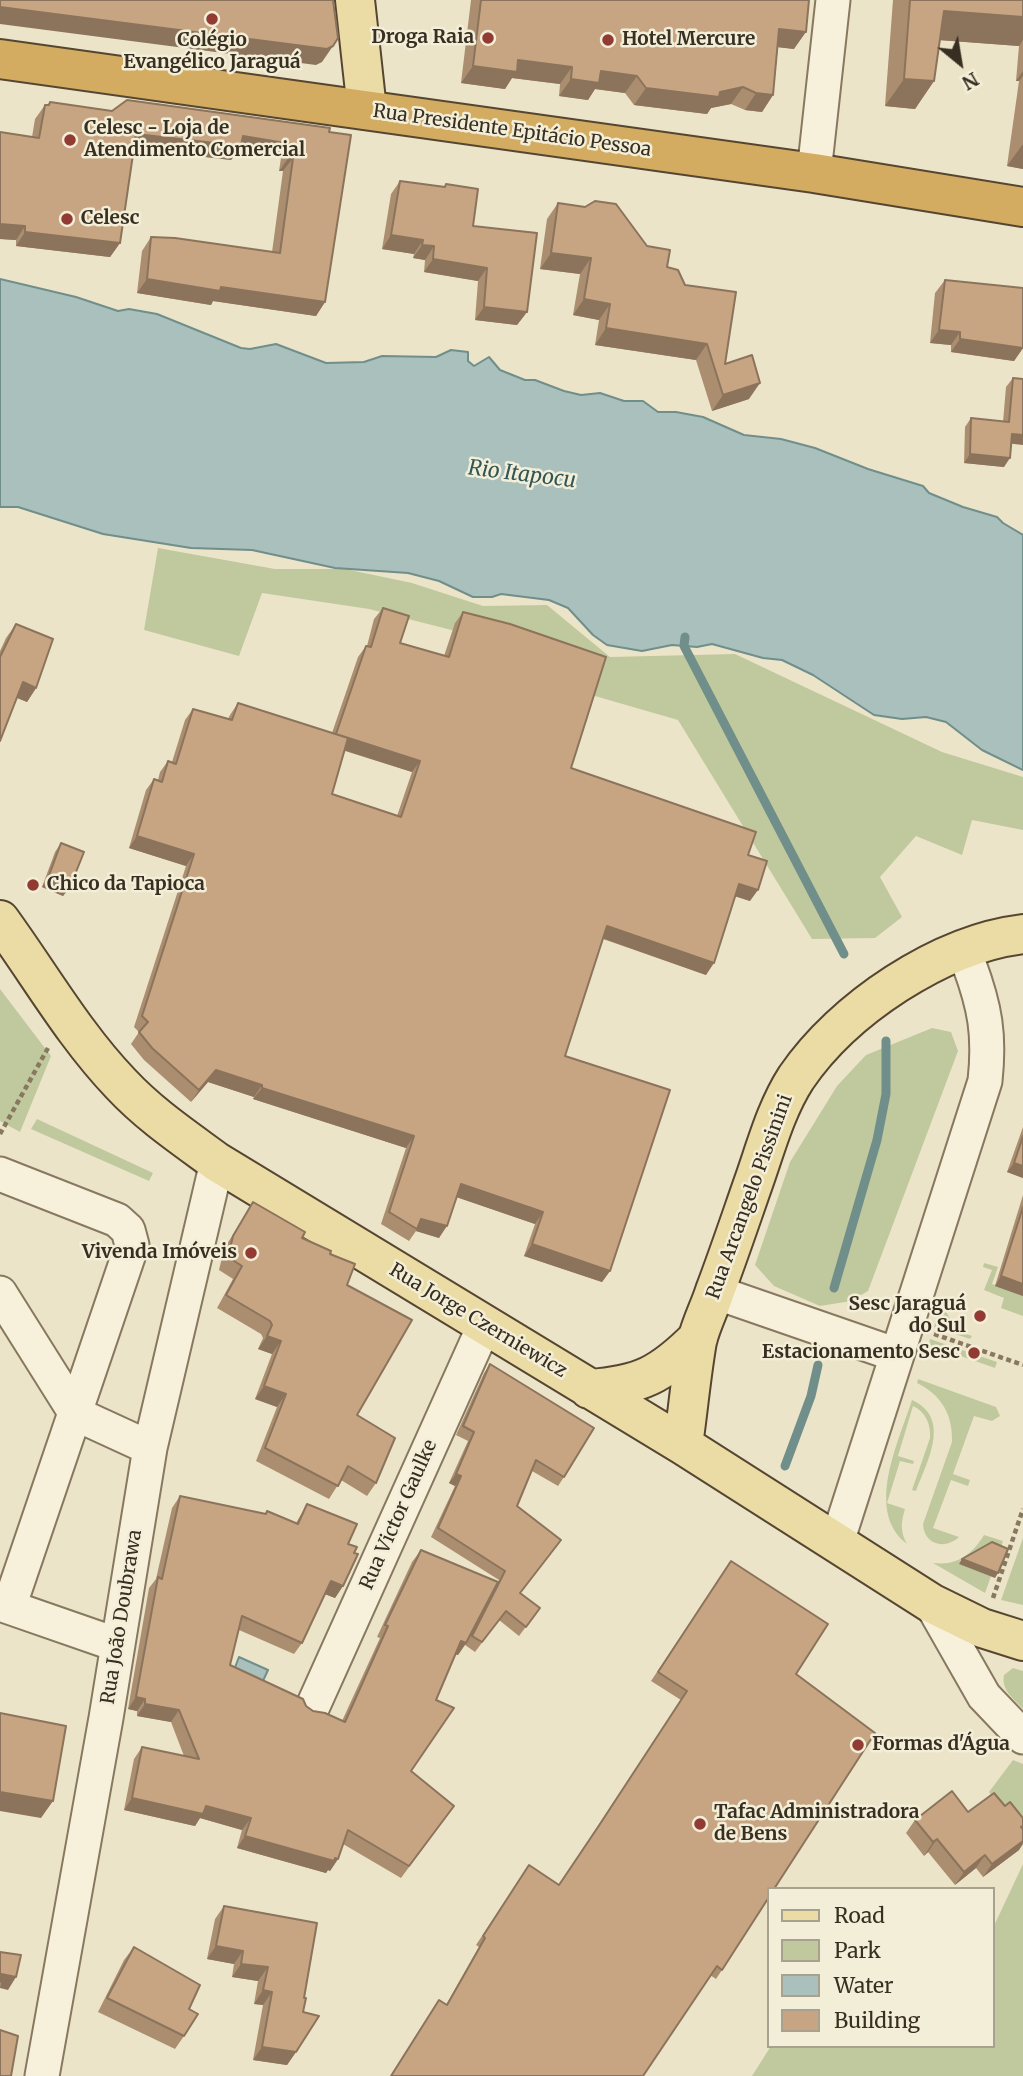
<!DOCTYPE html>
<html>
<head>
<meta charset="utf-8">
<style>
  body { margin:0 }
  #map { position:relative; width:1023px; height:2076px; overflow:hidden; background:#ece4c9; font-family:Merriweather,serif }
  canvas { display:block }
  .legend { position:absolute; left:767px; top:1887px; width:228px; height:161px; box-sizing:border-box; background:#f3eed8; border:2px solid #a8a18f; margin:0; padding:9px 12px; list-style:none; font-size:21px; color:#382e21 }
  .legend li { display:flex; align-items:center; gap:14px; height:35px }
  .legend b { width:35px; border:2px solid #a8a18f }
  .north { position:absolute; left:925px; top:28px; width:70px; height:70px; -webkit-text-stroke:5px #f3eed8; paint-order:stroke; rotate:150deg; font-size:19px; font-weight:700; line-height:28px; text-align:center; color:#382e21 }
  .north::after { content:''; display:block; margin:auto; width:24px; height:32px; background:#382e21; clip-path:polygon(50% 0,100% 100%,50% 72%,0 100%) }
</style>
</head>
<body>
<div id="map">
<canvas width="1023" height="2076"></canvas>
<ul class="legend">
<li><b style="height:9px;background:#ebdba4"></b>Road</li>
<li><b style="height:19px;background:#c0c99d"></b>Park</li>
<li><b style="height:19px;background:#a9c0bc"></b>Water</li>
<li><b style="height:19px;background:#c7a582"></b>Building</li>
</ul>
<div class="north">N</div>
</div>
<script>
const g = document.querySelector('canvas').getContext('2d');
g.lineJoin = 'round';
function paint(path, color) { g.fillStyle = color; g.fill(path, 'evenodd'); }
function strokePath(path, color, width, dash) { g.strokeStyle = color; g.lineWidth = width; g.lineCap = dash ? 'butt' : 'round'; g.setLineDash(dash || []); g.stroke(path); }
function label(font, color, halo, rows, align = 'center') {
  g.font = font + ' Merriweather,serif'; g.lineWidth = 5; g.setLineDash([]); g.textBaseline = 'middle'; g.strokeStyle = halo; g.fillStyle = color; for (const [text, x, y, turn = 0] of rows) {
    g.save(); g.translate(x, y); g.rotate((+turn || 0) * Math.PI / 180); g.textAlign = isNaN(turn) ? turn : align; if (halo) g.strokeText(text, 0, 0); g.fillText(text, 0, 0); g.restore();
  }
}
paint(new Path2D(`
  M158 548 275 569H345L412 583 483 606 547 605 610 657 735 654 942 752 1023 777V830L972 820 962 855 916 836 880 877 902 917 875 938 812 939 678 720 588 694 526 649 369 609 262 593 239 656 144 630Z
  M0 989 51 1056 20 1132 0 1121Z
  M932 1028 951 1032 958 1051 868 1291 851 1301 820 1306 774 1286 755 1265 790 1162 837 1086 866 1055Z
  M37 1119 153 1173 149 1181 31 1129Z
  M984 1263 998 1267 992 1284 1023 1294V1316L1001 1308 1004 1298 984 1290 992 1270 983 1267Z
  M941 1304 958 1331 972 1336 970 1339 934 1327Z
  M930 1339 997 1362 995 1368 929 1345Z
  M918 1379 996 1407 1000 1416 992 1421 974 1416 953 1474 970 1480 968 1486 951 1480 933 1528 959 1537C945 1550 924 1545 923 1524L952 1442C953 1414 941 1395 917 1383Z
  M912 1400C952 1418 927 1462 916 1491L912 1490 930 1438C931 1425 926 1412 913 1406L898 1456 914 1461 913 1464 900 1461 887 1503 905 1509C901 1522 900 1532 907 1544 864 1511 899 1441 912 1400Z
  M984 1535 1003 1541 1000 1551 963 1565 991 1576 985 1593 933 1563C956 1566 972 1555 984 1535Z
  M1023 1538V1605L1001 1600Z
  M1013 1668 1023 1671V1709C1013 1698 1001 1690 1004 1675Z
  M1013 1760 1023 1764V1836L989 1792Z
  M1023 1864V2076H752L771 2046H993V1928Z`), '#c0c99d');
const water = new Path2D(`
  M0 279 76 297 118 311 129 309 157 314 241 348 250 349 276 344 326 363 364 362 382 356 436 357 451 350 468 352V361L474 366 489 357 500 370 525 380H535L564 391 581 395 600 393 624 401H643L658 412H676L703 417 744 435 781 439 815 448 868 469 923 486 929 493 963 507 997 517 1003 523 1023 535V770L982 750 946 722 926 717 902 719 874 715 813 675 782 660 763 658 712 644 697 647 672 645 642 651 607 645 593 635 568 608 549 600 501 594 492 597H473L439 581 408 573 335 568 252 550 191 548 103 534 18 507H0Z
  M239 1657 268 1670 262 1683 234 1670Z`);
paint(water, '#a9c0bc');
strokePath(water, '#708e8a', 2);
strokePath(new Path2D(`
  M685 637 684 646 844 954
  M834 1288 877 1140 886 1094V1041
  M785 1466 811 1396 818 1365`), '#708e8a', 9);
const minor = new Path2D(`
  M814 173 833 0
  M0 1174 117 1220 128 1230 132 1245 9 1607
  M715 1292 897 1355
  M0 1293 76 1414 150 1448
  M837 1542 985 1081C990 1035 985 1007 969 964
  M931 1603 984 1696 1023 1737
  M0 1604 118 1645
  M313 1706 485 1324
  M42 2076 106 1718 150 1448 217 1162`);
const major = new Path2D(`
  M355 0 367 110
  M0 920C40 975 74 1035 121 1084 150 1115 183 1137 217 1162L683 1445 931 1603 982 1628 1023 1641
  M589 1389C641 1385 661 1375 698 1338
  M683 1445C688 1411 691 1375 697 1341 701 1324 710 1307 715 1291 729 1254 741 1218 754 1181 766 1147 776 1109 796 1078 843 1009 940 944 1023 934`);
const highway = new Path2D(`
  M0 59 814 173 1023 207`);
strokePath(minor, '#87785f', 37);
strokePath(major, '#554632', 42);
strokePath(highway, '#554632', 42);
strokePath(new Path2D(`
  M0 1134 48 1048
  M934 1334 1023 1365
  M993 1598 1023 1509`), '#87785f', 4.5, [5, 3.5]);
strokePath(minor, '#f7f1dc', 33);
strokePath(major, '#ebdba4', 38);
strokePath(highway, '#d3ab61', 38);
paint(new Path2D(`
  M471 0H809L794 49 778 47 773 95 762 112 745 110 731 104 711 108 707 114 634 105 625 93 595 89 588 100 559 96 560 84 512 78 505 89 461 83Z
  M893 0H1023V169L1007 166 1019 81H1016L1019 46 940 40 934 81 915 109 885 106Z
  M50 102 112 111 330 128 325 302 316 316 213 301 211 305 137 293 142 251 151 237 272 252 283 171H279L281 158 238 151 231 160 133 148 120 243 110 257 16 246V240L0 239V132L32 137 35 119 45 105H47Z
  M400 181 444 187 446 184 527 312 517 325 475 320 478 281 424 272 425 260 413 258 414 254 382 249 391 194Z
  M558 203 647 246 667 267 725 364 749 399 712 411 696 360 595 345 599 320 573 315 580 274 540 269 547 219Z
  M945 280 1023 348 1014 361 951 352V345L930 343 935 293Z
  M1013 378 1011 444 1004 467 964 463 965 427 971 418 1003 422 1006 387Z
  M383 608 400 643 444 656 455 623 463 612 571 768 748 855 750 901 735 896 706 975 603 939 565 1056 610 1271 602 1282 524 1256 535 1224 457 1197 439 1238 416 1231 409 1241 381 1224 406 1148 253 1099 254 1097 208 1082 191 1102 144 1060 131 1044 139 1032 134 1027 186 866 129 848 146 790 154 779 158 780 160 772 168 761 172 762 185 720 193 709 228 719 230 715 238 703 332 733 358 657 366 646H367L374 619ZM345 751 412 772 397 816 332 794Z
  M16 624 36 688 27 702 17 698 0 741V651L6 638Z
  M61 843 70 887 63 896 42 887 55 852Z
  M1023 1127V1178L1007 1172Z
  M1023 1195V1296L995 1286Z
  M253 1202 302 1238 330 1254 347 1285 357 1415 376 1483 367 1496 341 1480 329 1499 256 1461 277 1407 255 1399 272 1354 258 1349 263 1338 261 1334 217 1308 233 1279 219 1270 224 1249Z
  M490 1364 564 1477 558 1486 532 1471 517 1506 554 1549 520 1593 540 1608 519 1636 499 1620 475 1652 465 1645 458 1655 455 1654 436 1700 411 1771 454 1806 401 1878 343 1844 338 1859 330 1871 328 1870 326 1873 237 1848 242 1830 200 1818 195 1826 124 1810 134 1759 142 1747 184 1756 171 1722 137 1716V1711L128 1709 149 1588 156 1579 172 1508 180 1496 265 1514 267 1511 296 1523 307 1504 348 1544 354 1553 343 1586 335 1598 325 1594 302 1643 294 1654 239 1630 230 1665 306 1706 313 1711 342 1721 380 1638 377 1637 412 1562 421 1550 498 1582 499 1580 431 1537 455 1486 449 1483 468 1441 456 1435 484 1373Z
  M731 1561 796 1674 722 1970 716 1979 710 1975 446 2005 479 1947 476 1945 529 1865 559 1885 681 1700 651 1681Z
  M1005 1806 1023 1818V1827L1019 1850 983 1877 976 1868 955 1885 928 1852 924 1856 906 1833 915 1820Z
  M224 1906 304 1998 296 2052 287 2065 253 2060 263 2005 254 2004 258 1981 232 1977 234 1964 207 1959 215 1919Z
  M134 1947 189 2009 184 2036 175 2049 98 2012 124 1960Z`), '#ab8e70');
paint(new Path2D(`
  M0 7 333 46 322 62 316 65 0 24Z
  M944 11 1023 17V40L1019 46 924 39Z
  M779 29 806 32 794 49 767 46Z
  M518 60 572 67 560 84 512 78 505 89 461 83 473 66Z
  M601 71 637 76 625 93 595 89 588 100 559 96 571 79Z
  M1023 71V76L1019 81H1016Z
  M904 79 934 81 915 109 885 106Z
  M743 87 731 104 711 108 707 114 634 105 646 88 720 92Z
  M756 93 773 95 762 112 745 110Z
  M136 134 243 136 291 144 281 158 238 151 231 160 126 148Z
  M1023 144V169L1007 166Z
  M289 157 293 158 283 171H279Z
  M0 224 25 226 16 240 0 239Z
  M25 232 120 243 110 257 16 246Z
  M391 235 423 240 414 254 382 249Z
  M422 245 434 246 425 260 413 258Z
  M551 253 591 258 580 274 540 269Z
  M433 259 487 268 478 281 424 272Z
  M147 279 221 287 325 302 316 316 213 301 211 305 137 293Z
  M584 299 610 304 599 320 573 315Z
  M484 307 527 312 517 325 475 320Z
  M606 328 707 344 696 360 595 345Z
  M939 330 960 332 951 345 930 343Z
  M960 339 1023 348 1014 361 951 352Z
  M760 383 749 399 712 411 723 395Z
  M1012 434 1023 435V445L1005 443Z
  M970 454 1010 458 1004 467 964 463Z
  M23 682 36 688 27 702 13 696Z
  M336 734 420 761 412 772 328 745Z
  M137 836 194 854 186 866 129 848Z
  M48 878 70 887 63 896 42 887Z
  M739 884 758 890 750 901 731 895Z
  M607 926 714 963 706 975 599 937Z
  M216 1070 262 1085 254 1097 208 1082 191 1102 199 1090Z
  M262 1088 414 1136 406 1148 253 1099Z
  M1014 1163 1023 1166V1178L1007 1172Z
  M461 1184 543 1212 535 1224 453 1196Z
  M421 1219 447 1226 439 1238 416 1231Z
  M532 1244 610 1271 602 1282 524 1256Z
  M1001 1276 1023 1284V1296L995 1286Z
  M267 1336 281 1341 272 1354 258 1349Z
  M264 1386 286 1394 277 1407 255 1399Z
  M456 1474 461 1476 455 1486 449 1483Z
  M962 1559 998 1573 995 1578 959 1564Z
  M331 1581 343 1586 335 1598 322 1593Z
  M461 1641 466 1643 458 1655 452 1653Z
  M136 1697 145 1699 137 1711 128 1709Z
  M145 1704 179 1710 171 1722 137 1716Z
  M0 1792 53 1801 41 1818 0 1811Z
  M132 1798 206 1806 251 1818 242 1830 200 1818 195 1826 124 1810Z
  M245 1836 338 1859 330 1871 328 1870 326 1873 237 1848Z
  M937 1839 928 1852 924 1856 933 1842Z
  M1023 1841V1844L1019 1850 983 1877 992 1864Z
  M985 1855 976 1868 955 1885 964 1872Z
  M216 1946 243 1951 234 1964 207 1959Z
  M241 1964 268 1967 258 1981 232 1977Z
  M1 1974 16 1977 8 1990 0 1988Z
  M263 1990 272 1992 263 2005 254 2004Z
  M262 2047 296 2052 287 2065 253 2060Z`), '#8b745b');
const building = new Path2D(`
  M0 0H333L338 38 333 46 327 49 0 7Z
  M481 0H809L806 32 779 29 773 95 756 93 743 87 720 92 719 97 646 88 637 76 601 71 599 83 571 79 572 67 518 60 517 72 473 66Z
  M910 0H1023V17L944 11 934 81 904 79Z
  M127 100 330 128 329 132 351 135 325 302 221 287 220 291 147 279 151 237 175 238 280 253 293 158 289 157 291 144 243 136 241 146 136 134 120 243 25 232V226L0 224V132L39 138 45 105H49L50 102 112 111Z
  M400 181 445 187 446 184 478 189 473 226 537 233 527 312 484 307 487 268 433 259 434 246 422 245 423 240 391 235Z
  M595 201 616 204 647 246 670 250 667 267 678 270 685 285 736 292 725 364 752 355 760 383 723 395 707 344 606 328 610 304 584 299 591 258 551 253 558 203 585 207Z
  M945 280 1023 288V348L960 339V332L939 330Z
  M1013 378 1023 379V435L1012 434 1010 458 970 454 971 418 1009 422Z
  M383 608 409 616 400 643 449 657 463 612 510 624 606 657 571 768 756 832 748 855 767 861 758 890 739 884 714 963 607 926 565 1056 670 1090 610 1271 532 1244 543 1212 461 1184 447 1226 421 1219 417 1229 389 1212 414 1136 262 1088V1085L216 1070 199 1090 152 1048 139 1032 148 1022 142 1016 194 854 137 836 154 779 162 782 168 761 176 764 193 709 232 720 238 703 348 738 332 794 401 817 420 761 336 734 366 646 371 647Z
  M16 624 53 639 36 688 23 682 0 741V657Z
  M61 843 84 852 70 887 48 878Z
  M1023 1136V1166L1014 1163Z
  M253 1202 305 1232 302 1238 331 1251 330 1254 355 1264 347 1285 412 1320 357 1415 395 1438 376 1483 348 1466 338 1486 265 1448 286 1394 264 1386 281 1341 267 1336 272 1325 270 1321 226 1295 242 1266 228 1257 233 1236Z
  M1023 1207V1284L1001 1276Z
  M490 1364 594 1428 564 1477 536 1460 517 1506 561 1540 520 1593 540 1608 526 1627 506 1611 482 1642 472 1636 505 1571 438 1528 461 1476 456 1474 474 1432 463 1426Z
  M180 1496 266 1514 267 1511 298 1524 307 1504 357 1524 348 1544 357 1547 354 1553 358 1554 343 1586 331 1581 302 1643 242 1616 230 1665 303 1699 306 1706 313 1711 325 1713 345 1722 388 1626 385 1625 421 1550 498 1582 466 1643 461 1641 436 1700 454 1708 411 1771 454 1806 409 1866 348 1830 338 1859 335 1858 334 1861 245 1836 251 1818 206 1806 203 1814 132 1798 142 1747 199 1759 179 1710 145 1704V1699L136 1697 158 1577 162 1579Z
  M992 1542 1008 1549 998 1573 962 1559Z
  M731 1561 828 1624 796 1674 875 1733 774 1889H769V1897L722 1970 717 1966 643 2076H391L439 2000 447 2005 485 1938 483 1936 529 1865 559 1885 598 1827 687 1691 658 1672Z
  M0 1713 66 1726 53 1801 0 1792Z
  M952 1791 968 1812 994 1793 1005 1806 1010 1802 1023 1818V1826L1021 1827 1023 1829V1841L992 1864 985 1855 964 1872 937 1839 933 1842 915 1820Z
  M224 1906 317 1923 304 1998H306L303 2012 319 2016 296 2052 262 2047 272 1992 263 1990 268 1967 241 1964 243 1951 216 1946Z
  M134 1947 200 1985 189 2009 198 2014 184 2036 107 1998Z
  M0 1952 21 1955 16 1977 1 1974 0 1982Z
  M0 2030 18 2036 11 2076H0Z`);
paint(building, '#c7a582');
strokePath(building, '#8b745b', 2);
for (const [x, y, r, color] of [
  [212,19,7,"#913b33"],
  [488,38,7,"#913b33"],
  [608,40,7,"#913b33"],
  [70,140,7,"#913b33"],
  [67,219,7,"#913b33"],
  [33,885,7,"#913b33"],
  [251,1253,7,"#913b33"],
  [980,1316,7,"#913b33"],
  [974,1353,7,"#913b33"],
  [858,1745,7,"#913b33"],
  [700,1824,7,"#913b33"]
]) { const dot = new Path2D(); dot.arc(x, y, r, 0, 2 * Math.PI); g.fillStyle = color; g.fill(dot); strokePath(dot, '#f3eed8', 2.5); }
label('bold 19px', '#382e21', '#f3eed8', [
  ["Droga Raia",474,38,"right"],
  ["Hotel Mercure",622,40],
  ["Colégio",212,41,"center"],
  ["Evangélico Jaraguá",212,63,"center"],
  ["Celesc - Loja de",84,129],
  ["Atendimento Comercial",84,151],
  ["Celesc",81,219],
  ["Chico da Tapioca",47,885],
  ["Vivenda Imóveis",237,1253,"right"],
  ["Sesc Jaraguá",966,1305,"right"],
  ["do Sul",966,1327,"right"],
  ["Estacionamento Sesc",960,1353,"right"],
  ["Formas d'Água",872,1745],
  ["Tafac Administradora",714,1813],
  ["de Bens",714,1835]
], 'left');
label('19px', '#382e21', '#f3eed8', [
  ["Rua Presidente Epitácio Pessoa",512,131,8],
  ["Rua Arcangelo Pissinini",750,1197,-70],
  ["Rua Jorge Czerniewicz",478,1321,31],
  ["Rua Victor Gaulke",399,1515,-66],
  ["Rua João Doubrawa",122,1617,-81]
]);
label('italic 21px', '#325657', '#f3eed8', [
  ["Rio Itapocu",522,475,7]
]);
</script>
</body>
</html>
